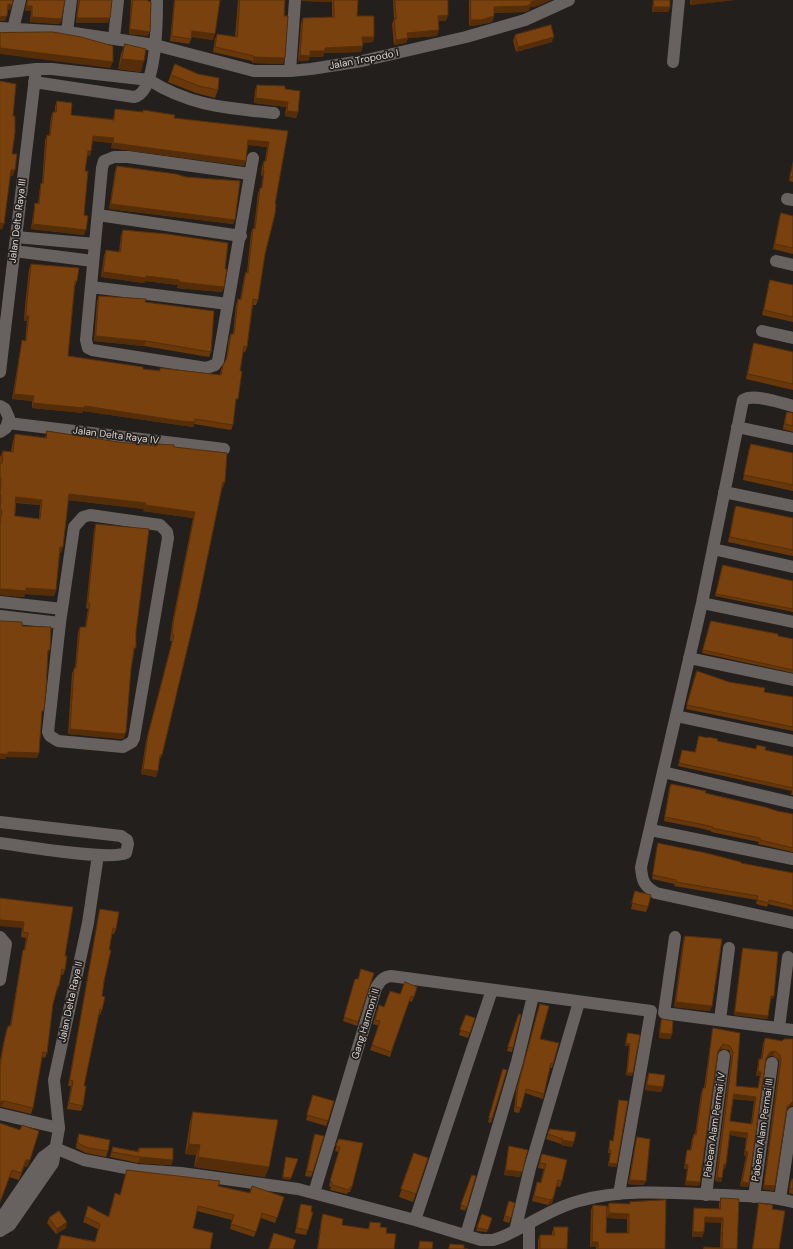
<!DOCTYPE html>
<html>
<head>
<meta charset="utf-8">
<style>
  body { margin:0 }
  canvas { display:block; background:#231f1c }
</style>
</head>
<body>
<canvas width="793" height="1249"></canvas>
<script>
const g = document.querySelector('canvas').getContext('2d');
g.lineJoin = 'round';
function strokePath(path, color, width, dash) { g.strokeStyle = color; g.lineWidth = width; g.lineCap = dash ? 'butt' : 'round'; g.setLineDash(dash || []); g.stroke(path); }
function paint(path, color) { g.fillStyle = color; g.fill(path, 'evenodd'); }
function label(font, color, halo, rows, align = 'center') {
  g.font = font + ' "DM Sans",sans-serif'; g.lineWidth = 3.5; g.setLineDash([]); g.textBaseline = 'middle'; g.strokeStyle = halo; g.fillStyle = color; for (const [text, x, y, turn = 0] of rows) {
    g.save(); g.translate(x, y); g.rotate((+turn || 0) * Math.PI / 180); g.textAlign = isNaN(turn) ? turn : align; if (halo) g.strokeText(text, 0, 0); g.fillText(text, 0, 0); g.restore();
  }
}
strokePath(new Path2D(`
  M0 28 67 32 155 45
  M13 29 20 0
  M67 32 71 0
  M114 38 118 0
  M673 62 679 0
  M290 71 295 0
  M0 73 36 69
  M149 80C190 106 227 108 274 113
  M250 174 128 157H114L104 161 102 168 86 340 88 348 92 350 206 368 215 365 218 361 253 158
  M787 199 793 200
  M98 215 241 236
  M16 237 95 244
  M14 251 93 261
  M776 261 793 265
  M91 287 228 304
  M762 331 793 338
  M793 406C781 403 754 393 743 400L702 603 641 867C642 881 644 886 656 893L793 923
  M8 423 224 449
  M737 427 793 439
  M724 492 793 506
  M90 515 160 525 167 532 168 538 134 738 132 742 123 747 58 741 50 736 48 732 60 623 74 527 83 517Z
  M713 549 793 567
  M0 602 62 609
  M702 603 793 622
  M0 616 60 623
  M689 658 793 680
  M676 716 793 741
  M663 772 793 803
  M651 830 793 859
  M0 937 6 944 0 980
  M675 937 664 1013 793 1030
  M720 1020 729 948
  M779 1028 788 957
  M0 1114 59 1128
  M55 1148 84 1160 137 1170 181 1173 298 1189 415 1220 481 1240H493L502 1237C527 1226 552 1208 579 1201 623 1188 678 1193 724 1195 747 1196 771 1196 793 1202
  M314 1193 376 988C380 981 383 977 391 976L651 1011 619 1194
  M706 1195 724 1056
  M754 1197 772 1063
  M780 1199 793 1113
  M415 1220 492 990
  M515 1231 530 1168 579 1002
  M466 1235 517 1062 533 996
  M529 1249V1225`), '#67625f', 12);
strokePath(new Path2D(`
  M155 45 254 71H290L311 69 362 61 466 37 525 20 569 0
  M34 82 134 97C157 94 157 19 157 0
  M0 372 36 69H52L149 80
  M0 406 5 409 9 418 6 428 0 432
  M0 822 121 836 127 840 128 844 126 853C108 861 24 846 0 843
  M0 1220 43 1157 55 1148
  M0 1231 10 1225 53 1163 59 1128 54 1080 88 923 98 855`), '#67625f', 12);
paint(new Path2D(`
  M27 0H65L62 17 61 22 59 24 30 22 31 11H25Z
  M78 0H112L108 23H76Z
  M126 0H148V36L129 34 131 0Z
  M174 0H220L213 40 192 37 189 44 170 41Z
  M238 0H285L283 64 252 63V61L213 52 215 39 217 34 235 37Z
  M302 0H358L357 16 374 37 373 42 362 43 361 52 324 53 323 57H310L308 61H298L301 23 303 18 332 17V2L302 1Z
  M393 0H448L446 21H438L437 36 408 38 406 43 394 45 392 24 394 19Z
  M469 0H551L537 6 530 7 529 10 525 12 494 13V16L492 22 479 25 469 26Z
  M653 0H670V7L668 12H652Z
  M690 0H734L690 5Z
  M515 35 552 42 516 52 513 41Z
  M125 44 141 72 118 69 121 54Z
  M175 64 218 90 215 98 196 93 168 82Z
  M257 85 285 89 298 112 296 118 285 116 286 107 254 103 255 90Z
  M57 101 71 115 113 119 115 109 143 112V110L174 118 288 131 265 254 258 300 256 305H253L247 347 245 352H243L235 404 233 425 231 430 194 424 193 427 179 425 83 411V413L32 408V401L12 399 21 345 22 340 25 341 27 321H24L25 306 29 269 31 264 77 281 75 286 68 356 143 369 160 370V368L220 375 221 369 223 365 226 360 229 339 231 334H233L236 304 238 299 240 300 244 277 246 272H247L251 233 253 228H254L258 193 260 188H261L263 176H261L262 166 264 161H265L267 147 248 145 244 166 111 148 112 143 93 141 90 156H87L85 171 84 215V235L31 229 34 208 35 203H38L40 188 41 183 42 184 45 140 47 135 49 136 51 117 53 112H55V106Z
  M793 161V182L789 181Z
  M117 166 235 220 233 224 109 209 115 171Z
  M781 213 793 216V254L773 249 779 218Z
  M123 230 225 269 224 287 222 292 177 288 178 285 145 281 144 283 101 277 104 255 106 250 119 252 121 235Z
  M770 280 793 285V322L762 315 769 285Z
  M99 296 145 302 211 352 209 357 144 346 94 341 97 301Z
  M754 343 793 352V390L746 379 752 348Z
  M787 412 793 413V432L783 429 785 417Z
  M47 431 118 442 156 445 157 444 174 447 223 488H222L162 755 159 761 156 777 141 774 146 741 172 641H170L172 624 193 518 143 511 144 509 68 500 61 553 60 552 56 590 54 596 25 594 24 597 0 595V457L3 451 11 452 13 440 15 434 45 438ZM16 503 40 505 39 519 15 516Z
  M751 444 793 453V491L743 480 749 449Z
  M736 506 793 518V556L728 542 734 511Z
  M96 524 136 632 134 654 131 669 124 738 122 739 68 734 72 673 75 668 78 632 80 627H85L88 609 86 608 94 530Z
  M722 568 793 581V612L715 596Z
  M711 621 793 639V673L702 653Z
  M697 671 729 682 764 692 793 697V731L686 709Z
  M699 736 717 741 756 749 757 745 765 750 793 756V795H791L792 791 678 766 682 750 695 752Z
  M671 784 705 793 777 811 793 814V852L758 844 759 842 711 832V831L699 828 664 821 669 788Z
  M658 843 741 863 793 873V910L768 904 767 907 756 904 757 900 674 886 675 884 652 879 657 847Z
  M635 891 648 907 646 912 631 909Z
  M0 898 65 956V970L63 975H61L59 986 57 991H56L53 1004 47 1053 45 1058 42 1057 33 1108 31 1114 2 1107H0V1060L6 1031 8 1026H10L22 955 23 950H24L26 938 21 937 22 928Z
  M100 909 116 929 114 934H112L102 996V1010L100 1015H98L84 1086 83 1106 81 1111 67 1109 71 1086H68L99 914Z
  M685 936 710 1011 674 1007 683 941Z
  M743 948 773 999 771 998 767 1019 734 1015 742 951Z
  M374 973 357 1026 343 1021 354 982 357 979Z
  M417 987 412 1002 409 1001 390 1057 370 1050 379 1026 373 1024 377 1010 384 1007 400 994Z
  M540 1004V1039L553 1064 552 1068H550L544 1094 543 1099 525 1093 519 1113 514 1112 516 1090Z
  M519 1014 513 1048 512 1052 507 1051Z
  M466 1015 475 1018 468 1038 459 1035Z
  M662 1019 672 1034 670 1039 659 1038 660 1024Z
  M713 1028 740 1033 736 1086 758 1088 760 1076H756L758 1064 759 1059H761L763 1043 765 1038 782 1041 790 1106 787 1110 775 1186 774 1191 763 1189 779 1064V1060L773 1056H769L766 1060 748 1187 740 1186 746 1156H744L746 1138 730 1135 725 1169H723L722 1178 721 1182 715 1181 731 1057 729 1050 721 1049 718 1054 699 1186 685 1185 687 1169H684L686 1154 687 1150H690L692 1139 694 1134 695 1135 701 1093 703 1088H704L712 1032ZM733 1099 754 1101 751 1124 730 1121Z
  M628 1033 640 1035 632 1076 626 1075 629 1046H625Z
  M503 1069 492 1119 491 1123 488 1122Z
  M649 1073 663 1087 661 1092 645 1090 647 1078Z
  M312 1100 328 1121 326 1126 306 1120Z
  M619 1100 617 1164 616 1167 608 1166 610 1153H608L610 1140 613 1141 619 1103Z
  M193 1112 269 1167 265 1177 194 1167 196 1155 185 1154 190 1122Z
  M0 1123 28 1166 24 1167 19 1180 9 1177Z
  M550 1129 574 1142 572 1147 561 1145V1144L546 1139Z
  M79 1134 108 1151 106 1157 86 1153 76 1148 77 1139Z
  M315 1134 313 1172 311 1177 305 1176 313 1139Z
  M637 1137 644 1185 628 1184 636 1141Z
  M339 1139 352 1187 350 1192H348L347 1194 330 1190 331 1187 329 1186 339 1152 335 1151Z
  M509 1146 520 1177 504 1175 508 1151Z
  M113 1147 137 1151 139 1148 173 1160 171 1165 138 1163 110 1157Z
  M414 1153 428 1158 413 1202 399 1197Z
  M542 1154 562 1181 560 1187 557 1186 552 1203 548 1205 532 1201 537 1182 540 1183 544 1169 538 1168Z
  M127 1170 218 1186 249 1193 252 1186 284 1197 275 1223 261 1218 254 1237 230 1229 232 1220 197 1211 193 1228 210 1249H57L61 1235 95 1241 98 1229 83 1222 88 1206 108 1217 115 1193 120 1195Z
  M472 1175 467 1207 465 1211 460 1209Z
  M792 1179H793V1194L789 1193 790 1183Z
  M721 1198 737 1249H703L704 1247 720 1248 721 1223 704 1222V1232L702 1237H692L693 1213 694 1208 719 1209V1203Z
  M509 1201 511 1218 509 1223 503 1221Z
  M630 1202 665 1249H596V1247H590L591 1210 593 1205 606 1233H627V1219L607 1218V1208L609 1203 629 1204Z
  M759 1203 772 1209 779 1249H752L758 1208Z
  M301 1204 311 1212H313L306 1235 295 1233 299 1209Z
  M323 1214 342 1225 368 1229 370 1222 380 1227 386 1233 394 1249H317L321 1220Z
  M482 1214 492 1218 487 1232 476 1231Z
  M49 1218 66 1228 56 1234 47 1223Z
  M554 1227 567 1249H538V1240L540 1235H552V1232Z
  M420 1241 432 1249H418Z`), '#68380b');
paint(new Path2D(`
  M303 0H332V2L302 1Z
  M541 0H551L537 6 530 7 529 10 525 12 492 13 494 7Z
  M702 0H734L690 5 692 1Z
  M8 4 12 5 10 10 6 9Z
  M27 6H32L31 11H25Z
  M654 7H670L668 12H652Z
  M448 15 446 21H436L438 16Z
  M7 16 5 21H0V17Z
  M494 16 492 22 479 25 469 26 471 20Z
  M32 17H62L61 22 59 24 30 22Z
  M77 18H110L108 23H76Z
  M130 29 150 32 148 36 129 34Z
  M439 30 437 36 408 38 406 43 394 45 396 40 407 33Z
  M192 31 215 34 213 40 190 36Z
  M362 37H374L373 42 360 43Z
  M554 37 552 42 516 52 518 47Z
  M363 46 361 52 324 53 323 57H310L308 61H298L300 55 310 51 325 48Z
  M0 48 113 62 110 68 0 54Z
  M254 57 285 58 283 64 252 63Z
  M122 59 144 61 141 72 118 69Z
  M256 98 288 102 286 107 254 103Z
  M287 111 298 112 296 118 285 116Z
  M93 136 114 138 112 143 92 141Z
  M248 140 269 142 267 147 247 145Z
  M113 143 246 161 244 166 111 148Z
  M88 151H91L90 156H86Z
  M11 170H15L13 176H9Z
  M263 171H264L263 176H261Z
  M111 204 235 220 233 224 109 209Z
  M0 223 4 224 2 230 0 229Z
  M33 224 86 230 84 235 31 229Z
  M103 272 146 276 179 280 178 285 145 281 144 283 101 277Z
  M179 282 224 287 222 292 177 288Z
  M26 316H29L27 321H24Z
  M96 336 146 341 144 346 94 341Z
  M14 394 34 396 32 401 12 399Z
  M33 403 85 406 195 422 193 427 83 411V413L32 408Z
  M223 482H225L223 488H221Z
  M69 494 146 503 144 509 67 500Z
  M16 497 42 500 40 505 14 502Z
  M145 505 195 512 193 518 143 511Z
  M60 547H63L61 553 58 552Z
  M26 588 56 590 54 596 25 594 24 597 0 595V589Z
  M48 650H50L48 655H46Z
  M70 729 126 732 124 738 122 739 68 734Z
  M8 752 39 753 37 758 6 757V759H0V754Z
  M143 769 158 771 156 777 141 774Z
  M0 920 24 922 22 928 0 926Z
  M771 996H774L773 999 770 998Z
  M676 1002 712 1006 710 1011 674 1007Z
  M735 1012 768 1016 767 1019 734 1015Z
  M660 1033 672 1034 670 1039 659 1038Z
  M626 1043 630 1044 629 1046H625Z
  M723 1044 721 1049 717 1055 718 1051Z
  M775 1051 773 1056H769L765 1062 766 1058 770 1052Z
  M758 1071 761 1072 760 1076H756Z
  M627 1073H633L632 1076 626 1075Z
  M647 1085 663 1087 661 1092 645 1090Z
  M734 1094 756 1097 754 1101 732 1098Z
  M4 1101 2 1107H0V1102Z
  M792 1102H793V1106H790L786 1112 787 1107Z
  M730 1131 748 1133 746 1138 729 1135Z
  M562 1140 574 1142 572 1147 561 1145Z
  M189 1144 200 1145 196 1155 185 1154Z
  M745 1151 748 1152 746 1156H744Z
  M140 1157 173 1160 171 1165 138 1163Z
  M198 1157 269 1167 265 1177 194 1167Z
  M26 1160H30L28 1166 24 1167 19 1180Z
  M609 1163 617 1164 616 1167 608 1166Z
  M685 1164 688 1165 687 1169H684Z
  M724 1164H726L725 1169H722Z
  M506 1170 522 1172 520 1177 504 1175Z
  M283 1177 291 1178 290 1180 282 1179Z
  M717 1177 722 1178 721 1182 715 1181Z
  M630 1180 646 1181 644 1185 628 1184Z
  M686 1181 700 1182 699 1186 685 1185Z
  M742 1182 749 1183 748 1187 740 1186Z
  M764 1185 775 1186 774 1191 763 1189Z
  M553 1198 552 1203 548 1205 550 1200Z
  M609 1213 629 1214 627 1219 607 1218Z
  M705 1217 723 1218 721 1223 703 1222Z
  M67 1222 66 1228 56 1234 57 1229Z
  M693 1232H704L702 1237H692Z
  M592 1242H598L596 1247H590Z`), '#552e09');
const building = new Path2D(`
  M0 0H13L12 5 8 4 7 16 0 17Z
  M28 0H65L62 17 61 19 32 17V6H27Z
  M80 0H112L110 18H77Z
  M133 0H148V1L151 2 150 32 130 29Z
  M175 0H220L215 34 192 31 191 39 172 36Z
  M240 0H285L284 16H288L285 58 254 57V56L215 47 217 34 237 37Z
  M334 0H358L357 16H374V37H362L363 46 325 48V51H310V56L300 55 303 18 334 17Z
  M395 0H448V15L438 16 439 30 407 33 408 38 396 40 394 19H396Z
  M471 0H541L531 2V4L527 6 494 7V16L481 20H471Z
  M654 0H670V7H654Z
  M691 0H702L692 1Z
  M551 25 554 37 518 47 515 35Z
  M53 32 81 37 113 46V62L0 48V33Z
  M125 44 146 49 144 61 122 59Z
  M175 64 198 74 219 78 218 90 199 86 171 75Z
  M0 81 16 84 13 116H15V133L12 154H17L15 170H11L4 224 0 223Z
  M257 85 285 86V89L300 91 298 112 287 111 288 102 256 98Z
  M57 101 72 103 71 115 114 120 115 109 143 112V110L175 115 174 118 288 131 275 204H276L275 214 265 254 258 300 253 299 247 347 244 346 240 371H242L238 399H236L233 425 195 419V422L181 421 85 406 84 408 33 403 34 396 14 394 22 340 26 341 29 316H26L27 301 31 264 79 268 77 281H75L68 356 143 367V369L160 371V368L221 375 223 365 227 358 231 334H234L238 299 241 300 246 272 248 273 253 228 255 229 260 188H262L264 171H263L264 161H266L269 142 248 140 246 161 113 143 114 138 93 136 91 151H88L85 171H88L84 215 88 216 86 230 33 224 35 203 39 204 41 183 43 184 47 135 50 136 53 112H56Z
  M793 164V177H790Z
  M117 166 176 174 186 177 240 181 235 220 111 204Z
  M781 213 793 216V248L775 244Z
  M123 230 167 234 228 243 225 269H227L224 287 179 282V280L146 276V278L103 272 106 250 120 252Z
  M770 280 793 285V317L764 310Z
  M99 296 146 299 145 302 214 311 211 352 146 341 96 336Z
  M754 343 793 352V384L748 374Z
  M787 412 793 413V426L785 424Z
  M47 431 118 442 157 446V444L174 445V447L227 453 225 482H223L197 608 162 755H160L158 771 143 769 148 735 174 635H172L174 618 195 512 145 505 146 503 69 494 63 547H60L56 590 26 588V591L3 589H0V523L2 510H0L1 495H0L1 478H0V463H2L3 451 13 452 15 434 46 438ZM16 497 42 500 40 519 15 516Z
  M751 444 793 453V485L744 475Z
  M736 506 793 518V550L730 537Z
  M96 524 149 529 136 632V648H134L131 669 126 732 124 734 70 729 74 668H76L80 627H86L90 603H88Z
  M723 565 793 581V609L716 594Z
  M0 621 22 622V626L51 627 50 650H48L46 691 44 711H42L39 753 8 752V754H0Z
  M711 621 778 634V636L793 639V670L703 650Z
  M697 671 729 682 765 688 764 692 793 697V727L687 705Z
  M699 736 708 738V737L718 739 717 741 756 749 757 745 766 747 765 750 793 756V788L679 763 682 750 695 752Z
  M671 784 706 791 705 793 765 807 777 811 793 814V848L760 840V838L712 828 713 827 700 824 665 817Z
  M658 843 706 853 741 862V863L793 873V906L769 900V903L757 900 758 896 676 882V880L653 875Z
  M635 891 651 895 648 907 632 903Z
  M0 898 73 907 65 956H67L65 970 62 969 59 986 58 985 53 1004 47 1053 43 1052 33 1108 4 1101 0 1102V1066L4 1042 8 1026H11L23 950H25L28 933 23 932 24 922 0 920Z
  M100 909 119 912 116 929 113 928 109 950H111L104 981 102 996 105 997 102 1010 100 1009 84 1086H86L83 1106 69 1103 73 1081 70 1080Z
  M685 936 722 939 712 1006 676 1002Z
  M743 948 778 952 774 996H771L768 1016 735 1012Z
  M361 969 374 973 358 1022 344 1017 355 979H358Z
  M405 982 417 987 414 997 411 996 391 1052 372 1045 380 1021 375 1020 379 1005 384 1007 390 991 400 994Z
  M540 1004 549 1006 540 1039 559 1043 553 1064 551 1063 544 1094 526 1089 521 1108 516 1107 518 1086Z
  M519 1014 521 1015 513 1048 508 1047Z
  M466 1015 475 1018 470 1033 460 1030Z
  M662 1019 673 1021 672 1034 660 1033Z
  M713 1028 740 1033 736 1086 758 1088 761 1072 758 1071 759 1059H762L765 1038 782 1041 784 1039H793V1102H792L787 1107 775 1186 764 1185 781 1060 780 1055 775 1051 770 1052 766 1058 749 1183 742 1182 748 1152 745 1151 748 1133 730 1131 726 1164H724L722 1178 717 1177 733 1052 730 1046 723 1044 718 1051 700 1182 686 1181 688 1165 685 1164 687 1150H691L694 1134 696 1135 703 1088H705ZM734 1094 756 1097 752 1124 730 1121Z
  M628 1033 640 1035 633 1073H627L630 1044 626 1043Z
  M503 1069 507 1070 492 1119 489 1118Z
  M649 1073 665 1075 663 1087 647 1085Z
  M313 1095 334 1101 328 1121 307 1115Z
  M619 1100 628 1101 617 1164 609 1163 611 1150H609L610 1140 613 1141Z
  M193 1112 278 1120 269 1167 198 1157 200 1145 189 1144Z
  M0 1123 20 1130 22 1125 39 1131 30 1160H26L21 1173 12 1170 0 1202Z
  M550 1129 576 1132 574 1142 562 1140 563 1139 548 1134Z
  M79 1134 110 1140 108 1151 88 1148 78 1143Z
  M315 1134 324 1136 313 1172 307 1171Z
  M637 1137 650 1139 646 1181 630 1180Z
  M339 1139 363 1143 352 1187H350L349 1190 332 1185V1182L330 1181 340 1147 336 1146Z
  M509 1146 528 1150 522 1172 506 1170Z
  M113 1147 139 1152V1148H173V1160L140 1157 112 1152Z
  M414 1153 428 1158 416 1194 401 1189Z
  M542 1154 567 1160 562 1181 558 1180 553 1198 550 1200 534 1196 537 1182 541 1183 546 1164 540 1163Z
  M286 1157 298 1159 291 1178 283 1177Z
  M127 1170 220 1181 218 1186 250 1193 252 1186 284 1197 277 1218 262 1213 256 1232 231 1224 234 1215 198 1206 193 1228 213 1233 210 1249H58L61 1235 95 1242 100 1224 85 1217 88 1206 109 1217 115 1193 120 1195Z
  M472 1175 476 1176 467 1207 461 1205Z
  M792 1179H793V1189L790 1188Z
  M721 1198 739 1199 737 1249H704V1247L722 1248 723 1218 705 1217 704 1232H693L694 1208 720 1209Z
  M666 1200 665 1249H598V1242H592L593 1205 607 1206 606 1233H629V1214L609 1213V1203L630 1204V1202Z
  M509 1201 515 1203 511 1218 505 1216Z
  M759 1203 773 1205 772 1209 785 1211 779 1249H753Z
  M301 1204 312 1206 311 1212H313L308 1230 297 1228Z
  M59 1211 67 1222 57 1229 49 1218Z
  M323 1214 343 1219 342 1225 369 1229 370 1222 381 1223 380 1227 387 1228 386 1233 396 1234 394 1249H318Z
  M482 1214 492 1218 488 1230 477 1228Z
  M554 1227H568L567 1249H540V1235H554Z
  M274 1233 296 1240 293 1249H269Z
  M420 1241 433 1242 432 1249H419Z
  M450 1244 464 1245V1249H468H449Z`);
paint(building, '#79410d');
strokePath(building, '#552e09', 1);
label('10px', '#dbd8d7', '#231f1c', [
  ["Jalan Tropodo I",364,60,-11],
  ["Jalan Delta Raya III",18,221,-83],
  ["Jalan Delta Raya IV",116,436,7],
  ["Jalan Delta Raya II",71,1002,-78],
  ["Gang Harmoni II",366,1024,-73],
  ["Pabean Alam Permai IV",715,1125,-82],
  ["Pabean Alam Permai III",763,1130,-82]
]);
</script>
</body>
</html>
